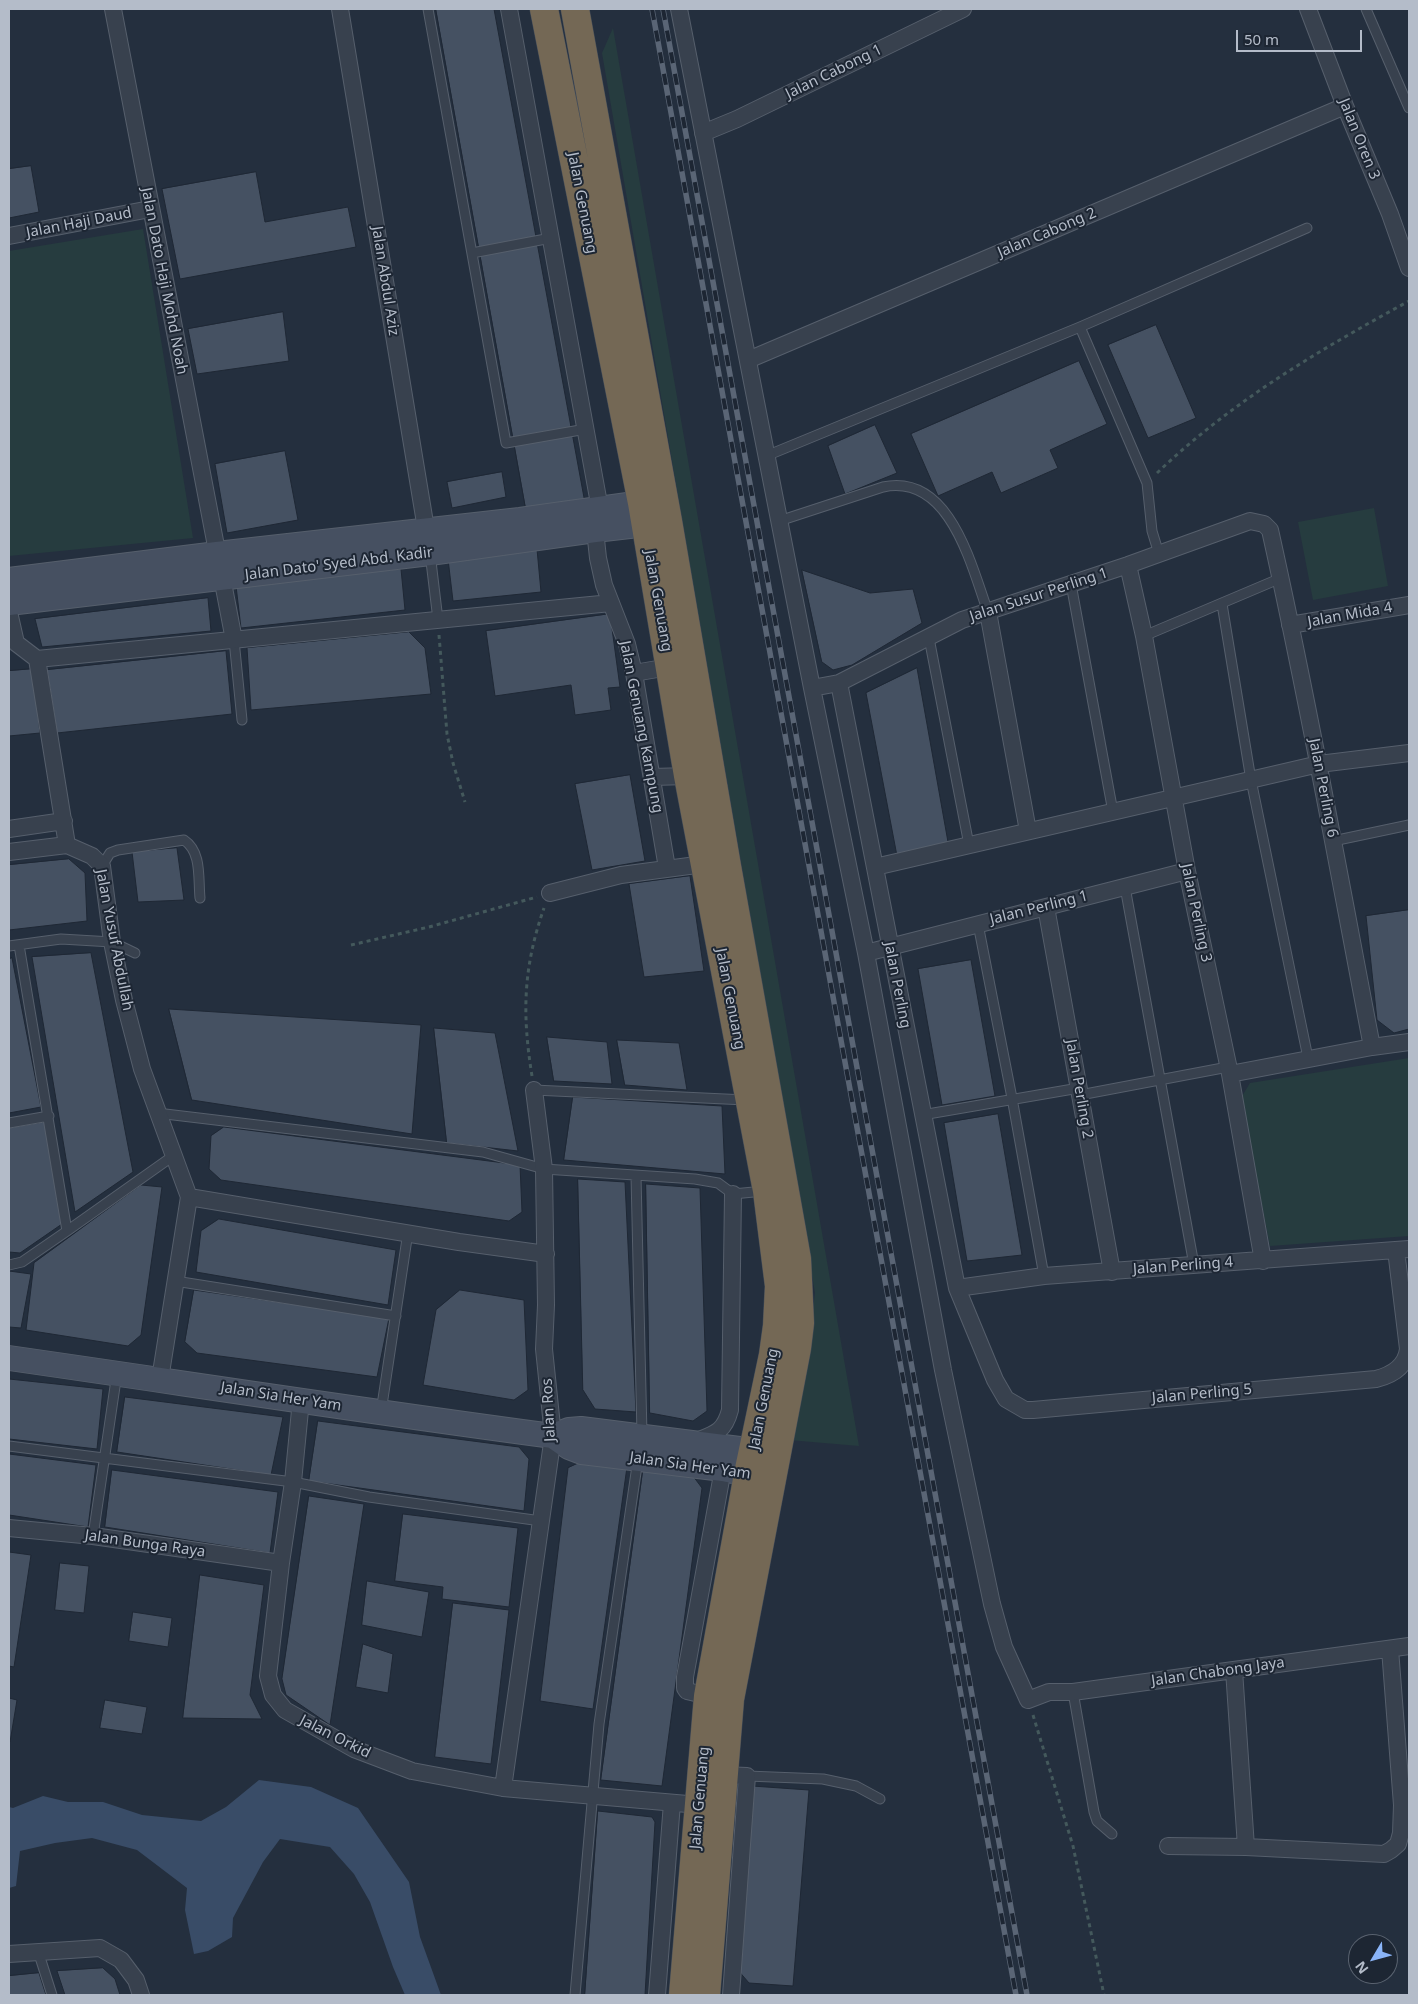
<!DOCTYPE html>
<html>
<head>
<meta charset="utf-8">
<style>
  body { margin:0 }
  #map { position:relative; width:1418px; height:2004px; overflow:hidden; background:#242f3e; font-family:"Noto Sans",sans-serif }
  canvas { display:block }
  .frame { position:absolute; inset:0; border:10px solid #b4bcc9; pointer-events:none }
  .north { position:absolute; left:1348px; top:1934px; width:50px; height:50px; box-sizing:border-box; background:#1d2633; border:1px solid #59626f; border-radius:50%; rotate:233deg; font-size:14px; font-weight:700; line-height:20px; text-align:center; color:#b4bcc9 }
  .north::after { content:''; display:block; margin:auto; width:18px; height:22px; background:#8ab4f8; clip-path:polygon(50% 0,100% 100%,50% 72%,0 100%) }
  .scale { position:absolute; left:1236px; top:30px; width:126px; height:22px; box-sizing:border-box; border:2px solid #b4bcc9; border-top:0; padding-left:6px; font-size:15px; line-height:18px; white-space:nowrap; color:#b4bcc9; -webkit-text-stroke:4px #1d2633; paint-order:stroke }
</style>
</head>
<body>
<div id="map">
<canvas width="1418" height="2004"></canvas>
<div class="frame"></div>
<div class="north">N</div>
<div class="scale">50 m</div>
</div>
<script>
const g = document.querySelector('canvas').getContext('2d');
g.lineJoin = 'round';
function paint(path, color) { g.fillStyle = color; g.fill(path, 'evenodd'); }
function strokePath(path, color, width, dash) { g.strokeStyle = color; g.lineWidth = width; g.lineCap = dash ? 'butt' : 'round'; g.setLineDash(dash || []); g.stroke(path); }
function label(font, color, halo, rows, align = 'center') {
  g.font = font + ' "Noto Sans",sans-serif'; g.lineWidth = 4; g.setLineDash([]); g.textBaseline = 'middle'; g.strokeStyle = halo; g.fillStyle = color; for (const [text, x, y, turn = 0] of rows) {
    g.save(); g.translate(x, y); g.rotate((+turn || 0) * Math.PI / 180); g.textAlign = isNaN(turn) ? turn : align; if (halo) g.strokeText(text, 0, 0); g.fillText(text, 0, 0); g.restore();
  }
}
paint(new Path2D(`
  M613 28 859 1446 789 1440 807 1355 815 1293 602 53Z
  M143 229 193 538 9 556V251Z
  M1374 508 1388 586 1313 600 1298 522Z
  M1409 1058V1236L1270 1246 1241 1098 1250 1083Z`), '#263c3f');
paint(new Path2D(`
  M259 1780 311 1787 358 1808 409 1882 420 1937 441 1995H405L393 1967 370 1902 354 1874 330 1847 280 1839 263 1862 233 1918 232 1937 208 1951 194 1954 185 1910 187 1888 137 1850 92 1838 55 1843 20 1851 16 1886 9 1888V1807L13 1808 43 1796 68 1802H103L142 1815 201 1821 226 1807Z`), '#394c67');
const building = new Path2D(`
  M436 9H494L585 503 526 509Z
  M31 166 39 212 9 218V169Z
  M256 172 265 222 348 207 356 247 180 279 162 189Z
  M283 312 289 361 197 374 188 329Z
  M1156 325 1196 418 1148 438 1108 345Z
  M1079 361 1107 424 1050 450 1058 468 1001 493 992 472 938 496 911 434Z
  M875 425 897 473 845 494 828 446Z
  M285 451 298 520 227 533 215 464Z
  M502 472 506 497 452 508 447 482Z
  M537 549 541 592 453 601 448 559Z
  M401 569 405 610 241 628 236 586Z
  M802 570 870 593 913 589 922 623 852 665 833 670 822 662Z
  M208 598 211 631 42 647 35 619Z
  M610 614 620 687 608 688 611 710 575 715 571 685 495 696 486 631Z
  M409 632 425 648 431 694 251 710 247 648Z
  M226 651 232 714 57 733 47 670Z
  M917 668 948 842 897 856 866 693Z
  M33 669 40 733 9 736V671Z
  M630 775 645 861 592 870 575 784Z
  M177 848 184 900 138 902 132 852Z
  M69 859 85 873 87 921 9 930V865Z
  M690 876 704 971 644 977 629 884Z
  M1409 910V1029L1394 1033 1377 1020 1366 916Z
  M91 953 133 1172 75 1212 32 957Z
  M12 958 41 1107 9 1113V959Z
  M971 960 995 1096 942 1105 918 969Z
  M169 1009 421 1025 412 1134 192 1100Z
  M434 1028 495 1033 518 1151 447 1143Z
  M547 1037 607 1042 612 1084 554 1081Z
  M617 1040 679 1043 687 1090 625 1085Z
  M573 1097 722 1106 725 1174 564 1160Z
  M998 1114 1022 1255 967 1261 944 1123Z
  M45 1122 62 1224 20 1253 9 1252V1128Z
  M224 1127 520 1165 522 1212 509 1221 221 1180 209 1169 211 1136Z
  M578 1179 625 1182 636 1412 595 1409 583 1390Z
  M646 1184 700 1188 707 1411 693 1421 650 1413Z
  M141 1185 162 1187 141 1335 128 1346 26 1330 34 1263Z
  M219 1219 396 1250 388 1305 196 1272 201 1231Z
  M9 1271 31 1274 21 1328 9 1327Z
  M194 1290 389 1318 377 1377 197 1353 185 1342Z
  M460 1290 524 1300 528 1390 514 1400 423 1385 436 1310Z
  M9 1379 103 1389 97 1449 9 1439Z
  M125 1397 283 1417 271 1475 117 1452Z
  M318 1421 519 1447 529 1459 524 1511 309 1481Z
  M9 1454 96 1465 88 1527 9 1515Z
  M585 1460 627 1467 593 1709 540 1701 568 1468Z
  M112 1470 278 1492 270 1553 105 1527Z
  M643 1471 693 1476 702 1488 662 1786 601 1780Z
  M309 1496 364 1504 330 1725 286 1695 282 1679Z
  M403 1514 518 1528 509 1607 442 1599 443 1587 395 1581Z
  M9 1552 31 1555 14 1667 9 1666Z
  M60 1563 89 1566 84 1613 55 1610Z
  M200 1575 264 1585 250 1695 262 1719 183 1718Z
  M367 1581 429 1592 422 1637 362 1625Z
  M453 1603 509 1610 491 1764 435 1757Z
  M133 1612 172 1618 168 1647 129 1641Z
  M363 1644 393 1654 388 1693 356 1687Z
  M9 1698 17 1700 10 1742H9Z
  M105 1700 147 1707 142 1734 100 1728Z
  M752 1786 809 1790 793 1986 749 1983 737 1969Z
  M598 1811 652 1817 655 1822 645 1995H585Z
  M103 1968 115 1979 120 1995H65L57 1971Z
  M39 1973 46 1995H9V1976Z`);
paint(building, '#455162');
strokePath(building, '#1f2835', 1);
const lane = new Path2D(`
  M428 9 506 443 586 429
  M1366 9 1409 108
  M472 253 551 238
  M1080 327 1147 483 1152 531 1159 554
  M766 456 1080 327 1307 228
  M779 521 883 487C950 473 971 565 988 612
  M430 553 438 620
  M1071 584 1113 812
  M1222 604 1251 780 1308 1058
  M1144 636 1281 578
  M929 638 969 845
  M234 640 242 720
  M1333 841 1409 825
  M102 866 110 853 118 850 184 840C202 852 198 878 200 898
  M1125 887 1194 1265
  M978 924 1012 1098 1044 1276
  M9 946 61 939 112 942 135 953
  M534 1090 746 1100
  M1080 1095 1228 1067
  M157 1113 483 1152 544 1169 695 1179 718 1183 733 1194 764 1191
  M922 1115 1079 1088
  M9 1123 49 1116
  M636 1176 642 1435
  M67 1231 173 1156
  M9 1265 22 1262 67 1231 19 945
  M175 1281 396 1316
  M381 1412 408 1232
  M9 1446 293 1482 369 1497 541 1521
  M93 1536 117 1373
  M1073 1692 1094 1812 1097 1821 1112 1834
  M747 1776 823 1779 856 1786 880 1799
  M38 1951 52 1995
  M575 1995 599 1724 638 1459`);
const street = new Path2D(`
  M113 9 234 640
  M340 9 428 541
  M509 9 600 509
  M679 9 812 688 866 953 943 1370 992 1604 1004 1647 1028 1700 1049 1692H1073L1409 1646
  M1308 9 1345 106 1390 214 1409 268
  M703 133 737 119 963 9
  M9 236 150 209
  M748 360 1345 106
  M595 530 598 558 604 585 627 644 634 673 667 868
  M1128 565 1144 636 1187 871 1230 1074 1263 1261
  M9 612 16 643 37 659 67 845 92 856 102 866 112 942 124 1000 142 1069 189 1197 160 1379
  M988 612 1028 831
  M1290 625 1409 605
  M37 659 611 603
  M634 673 669 667
  M839 683 957 1288 995 1380 1006 1399 1025 1410H1033L1376 1379C1392 1375 1406 1367 1408 1349L1396 1250
  M812 688 839 683 962 620 1128 565 1250 521 1264 524 1270 530C1308 701 1339 874 1372 1047
  M652 777 688 776
  M9 829 64 821
  M9 852 67 845
  M875 867 1319 764 1409 753
  M550 893 621 875 704 864
  M1046 907 1112 1272
  M866 953 1187 871
  M1230 1074 1372 1047 1409 1042
  M189 1197 459 1242 546 1254
  M957 1288 1044 1276 1409 1249
  M301 1400 293 1482 281 1563 268 1676 273 1695 285 1710 354 1749 412 1771 503 1788 699 1805
  M694 1442C714 1434 724 1433 730 1410L733 1194
  M9 1528 93 1536 281 1563
  M1234 1670 1246 1847
  M708 1696 687 1691 685 1688V1677L723 1469
  M723 1775 747 1776 731 1995
  M503 1788 553 1436 544 1349 546 1305 544 1169 534 1090
  M1168 1846 1246 1847 1384 1854 1391 1850 1398 1844 1401 1833 1402 1805 1390 1649
  M9 1954 100 1948 121 1960 136 1980 141 1995
  M657 1995 672 1803`);
const secondary = new Path2D(`
  M9 580 217 554 520 520 642 503
  M9 603 430 553 595 530 664 522
  M9 1358C190 1384 371 1412 553 1436L569 1447 582 1452 723 1469 767 1478
  M553 1436 569 1430 581 1429 771 1453`);
const highway = new Path2D(`
  M544 9 642 503 688 776 767 1191 779 1286 777 1326 773 1355 748 1474 708 1696 683 1995
  M575 9 668 521 727 866 797 1259 800 1323 797 1348 730 1699 706 1995`);
strokePath(lane, '#565f6c', 11);
strokePath(street, '#565f6c', 18);
strokePath(secondary, '#565f6c', 26);
strokePath(highway, '#434c59', 29);
strokePath(new Path2D(`
  M1157 473C1231 402 1319 350 1409 301
  M439 635 447 734 453 763 465 802
  M351 945 429 927 537 897
  M532 1076C522 1014 523 968 544 908
  M1033 1715 1073 1846 1104 1995`), '#44595c', 3, [4, 4]);
strokePath(lane, '#38414e', 9);
strokePath(street, '#38414e', 16);
strokePath(secondary, '#465061', 24);
strokePath(highway, '#746855', 28);
const rail = new Path2D(`
  M652 9 1016 1995
  M663 9 1027 1995`);
strokePath(rail, '#5a6575', 5.5);
strokePath(rail, '#1d2633', 4, [11]);
label('15px', '#b4bcc9', '#1d2633', [
  ["Jalan Cabong 1",834,72,-26],
  ["Jalan Oren 3",1359,139,68],
  ["Jalan Genuang",582,203,79],
  ["Jalan Haji Daud",79,223,-11],
  ["Jalan Cabong 2",1047,233,-23],
  ["Jalan Dato Haji Mohd Noah",164,281,79],
  ["Jalan Abdul Aziz",385,281,81],
  ["Jalan Dato' Syed Abd. Kadir",339,564,-7],
  ["Jalan Susur Perling 1",1039,595,-18],
  ["Jalan Genuang",658,601,80],
  ["Jalan Mida 4",1350,615,-10],
  ["Jalan Genuang Kampung",641,727,79],
  ["Jalan Perling 6",1323,788,79],
  ["Jalan Perling 1",1039,908,-14],
  ["Jalan Perling 3",1196,913,78],
  ["Jalan Yusuf Abdullah",114,940,79],
  ["Jalan Perling",897,985,79],
  ["Jalan Genuang",730,999,79],
  ["Jalan Perling 2",1079,1089,80],
  ["Jalan Perling 4",1183,1266,-4],
  ["Jalan Perling 5",1202,1394,-5],
  ["Jalan Sia Her Yam",281,1397,9],
  ["Jalan Genuang",764,1399,-79],
  ["Jalan Ros",549,1410,-93],
  ["Jalan Sia Her Yam",690,1466,8],
  ["Jalan Bunga Raya",145,1544,8],
  ["Jalan Chabong Jaya",1218,1672,-8],
  ["Jalan Orkid",335,1737,27],
  ["Jalan Genuang",700,1798,-85]
]);
</script>
</body>
</html>
